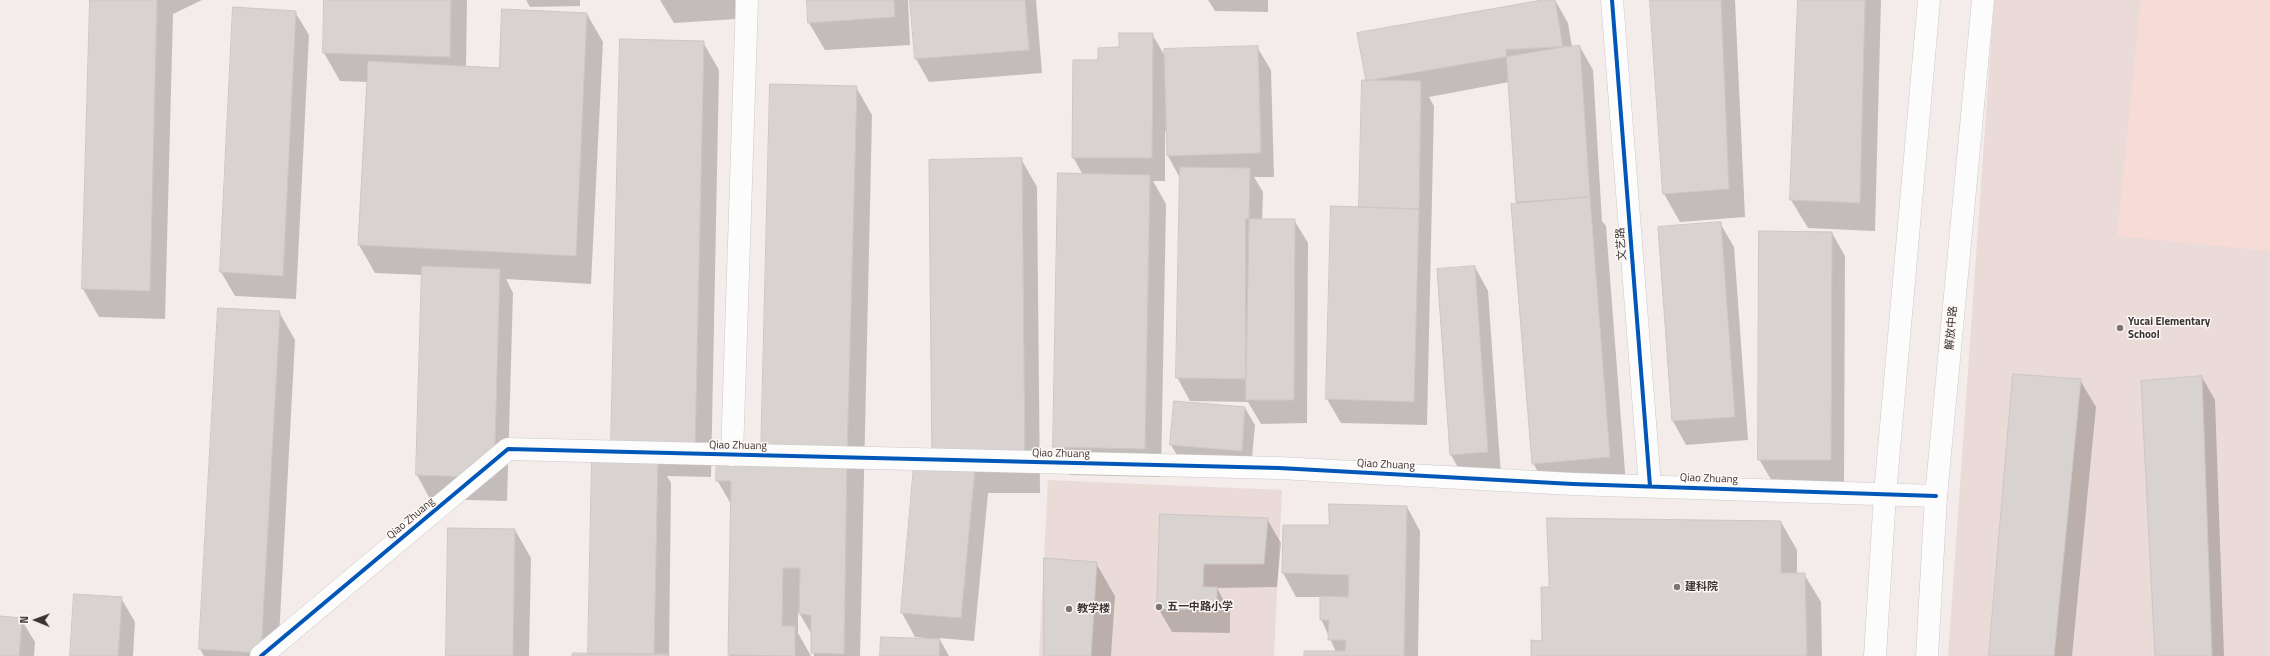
<!DOCTYPE html>
<html>
<head>
<meta charset="utf-8">
<style>
  body { margin:0 }
  #map { position:relative; width:2270px; height:656px; overflow:hidden; background:#f3ecea; font-family:"Titillium Web",sans-serif }
  canvas { display:block }
  .north { position:absolute; left:16px; top:600px; width:40px; height:40px; -webkit-text-stroke:3px #fef8f7; paint-order:stroke; rotate:271deg; font-size:11px; font-weight:700; line-height:16px; text-align:center; color:#393433 }
  .north::after { content:''; display:block; margin:auto; width:14px; height:18px; background:#393433; clip-path:polygon(50% 0,100% 100%,50% 72%,0 100%) }
</style>
</head>
<body>
<div id="map">
<canvas width="2270" height="656"></canvas>
<div class="north">N</div>
</div>
<script>
const g = document.querySelector('canvas').getContext('2d');
g.lineJoin = 'round';
function paint(path, color) { g.fillStyle = color; g.fill(path, 'evenodd'); }
function strokePath(path, color, width, dash) { g.strokeStyle = color; g.lineWidth = width; g.lineCap = dash ? 'butt' : 'round'; g.setLineDash(dash || []); g.stroke(path); }
function label(font, color, halo, rows, align = 'center') {
  g.font = font + ' "Titillium Web","Noto Sans SC",sans-serif'; g.lineWidth = 3; g.setLineDash([]); g.textBaseline = 'middle'; g.strokeStyle = halo; g.fillStyle = color; for (const [text, x, y, turn = 0] of rows) {
    g.save(); g.translate(x, y); g.rotate((+turn || 0) * Math.PI / 180); g.textAlign = isNaN(turn) ? turn : align; if (halo) g.strokeText(text, 0, 0); g.fillText(text, 0, 0); g.restore();
  }
}
paint(new Path2D(`
  M1994 0H2270V656H1948Z
  M1048 480 1282 490 1274 656H1039Z`), '#eadbd8');
paint(new Path2D(`
  M2141 0H2270V251L2117 236Z`), '#f6dbd6');
paint(new Path2D(`
  M91 0H202L173 14 165 319 99 317 83 289Z
  M325 0H467L466 67 500 69 587 14 603 42 591 284 506 279 513 293 507 501 430 499 417 475 423 275 375 273 359 245 368 82 340 81 324 53Z
  M526 0H580V6L530 7Z
  M660 0H735L736 19 674 23Z
  M808 0H908L910 45 825 50 809 23Z
  M911 0H1036L1042 73 929 82 916 59Z
  M1208 0H1268V12L1215 11Z
  M1549 0H1555L1568 23 1572 47H1580L1593 70 1602 221 1606 226 1626 485 1549 491 1533 463 1509 82 1429 97 1434 106 1427 425 1341 423 1327 399 1332 207 1360 208 1367 81Z
  M1651 0H1735L1745 217 1680 222 1664 194Z
  M1799 0H1881L1875 231 1808 228 1791 200Z
  M234 8 295 12 309 35 296 299 235 296 221 272Z
  M1152 34 1165 56 1257 47 1271 70 1274 177H1254L1263 192 1262 220H1294L1308 243 1307 423 1261 424 1248 402 1190 401 1177 377 1180 178 1168 156 1167 131H1165V181H1153L1166 204 1161 477 1070 475 1054 447 1059 174 1083 175 1073 157 1099 61 1120 48Z
  M703 42 719 70 711 477 667 476 671 483 669 656H574L589 655 619 459Z
  M856 87 872 115 860 656H814L812 635 798 611V633L811 656H729L731 504 717 480 762 457Z
  M1021 159 1037 187 1040 493H988L974 641 939 638 949 656H881L927 639V638L915 637 902 613 915 466 933 467Z
  M1720 223 1734 247 1748 440 1686 445 1673 421 1659 228Z
  M1832 233 1845 256 1844 483H1773L1759 459Z
  M1475 267 1488 291 1501 476 1464 478 1451 455Z
  M279 312 295 340 278 656H204L200 649Z
  M2202 377 2215 400 2224 656H2156Z
  M2080 380 2096 407 2072 656H1990Z
  M1245 408 1255 425 1251 468 1181 462 1171 445Z
  M1407 507 1420 531 1418 656H1305L1336 652 1321 619V597H1296L1283 573 1284 526H1330Z
  M1161 515 1267 519 1281 543 1277 587 1217 588 1230 612V633L1172 632 1158 608Z
  M1781 522 1797 550V574H1804L1821 602 1822 656H1532L1543 642 1550 588Z
  M515 530 531 558 529 656H447Z
  M1096 563 1115 596 1111 656H1045Z
  M121 598 135 622 133 656H71Z
  M0 617 21 619 35 642 34 656H0Z`), '#0003');
const building = new Path2D(`
  M90 0H157L150 291 82 289Z
  M324 0H451L450 57 323 53Z
  M807 0H894L895 17 808 23Z
  M910 0H1025L1029 50 915 59Z
  M1543 0H1555L1563 47 1366 81 1357 33Z
  M1650 0H1721L1729 189 1663 194Z
  M1798 0H1865L1860 203 1790 200Z
  M233 7 296 11 283 276 220 272Z
  M502 9 587 13 576 256 358 245 368 61 499 68Z
  M1119 33H1153L1152 158H1072L1073 60H1098V48L1119 47Z
  M620 39 704 41 695 449 611 447Z
  M1258 46 1261 153 1167 156 1164 49Z
  M1580 46 1590 197 1516 202 1506 50Z
  M1362 80 1421 81 1419 209 1359 207Z
  M770 84 857 86 847 458 761 456Z
  M1022 158 1025 465 932 466 929 160Z
  M1180 167 1250 168 1246 379 1176 378Z
  M1058 173 1150 175 1145 449 1053 447Z
  M1590 197 1610 457 1532 464 1511 204Z
  M1331 206 1419 209 1414 402 1326 399Z
  M1246 219H1295L1294 400H1246Z
  M1721 222 1735 417 1672 421 1658 227Z
  M1759 231 1832 232 1831 460H1758Z
  M422 266 500 269 494 478 416 475Z
  M1475 266 1488 452 1450 455 1437 269Z
  M218 308 280 311 261 653 199 649Z
  M2013 374 2081 379 2054 656H1989Z
  M2202 376 2212 656H2155L2141 381Z
  M1174 401 1245 407 1242 451 1170 445Z
  M717 455 847 458 844 654 811 653V615L799 614 800 568H783L782 626H795V656L728 655 731 481H716Z
  M592 458 658 459 654 654H588Z
  M914 465 975 469 961 618 901 613Z
  M1329 504 1407 506 1404 656H1304V651H1345L1346 640H1328L1329 620H1320V596L1348 597 1349 575 1282 573 1283 525H1329Z
  M1160 514 1268 518 1264 564H1204L1203 587H1217V610L1157 609Z
  M1547 518 1781 521V573H1805L1807 656H1531V640L1542 641 1541 587H1549Z
  M448 528 515 529 513 656H446Z
  M1044 558 1097 562 1091 656H1044Z
  M74 594 122 597 118 656H70Z
  M0 616 22 618 19 656H0Z
  M881 637 940 639 939 656H880Z
  M573 653 669 654V656H572Z`);
paint(building, '#d8d2d0');
strokePath(building, '#ccc6c5', 1);
const street = new Path2D(`
  M1612 0 1650 486
  M732 455 747 0
  M261 656 508 449 1279 468 1573 484 1936 496`);
const secondary = new Path2D(`
  M1875 656 1885 494 1929 0
  M1927 656 1936 496 1983 0`);
strokePath(street, '#cfc9c8', 23);
strokePath(secondary, '#cfc9c8', 23);
strokePath(street, '#fdfcfc', 22);
strokePath(secondary, '#fdfcfc', 22);
strokePath(new Path2D(`
  M1612 0 1650 486
  M261 656 508 449 1279 468 1573 484 1936 496`), '#0057b8', 4);
for (const [x, y, r, color] of [
  [2120,328,4,"#7a7473"],
  [1677,587,4,"#7a7473"],
  [1159,607,4,"#7a7473"],
  [1069,609,4,"#7a7473"]
]) { const dot = new Path2D(); dot.arc(x, y, r, 0, 2 * Math.PI); g.fillStyle = color; g.fill(dot); strokePath(dot, '#fef8f7', 1.5); }
label('11px', '#393433', '#fef8f7', [
  ["文艺路",1622,244,-94],
  ["解放中路",1952,328,-85],
  ["Qiao Zhuang",738,446,1],
  ["Qiao Zhuang",1061,454,1],
  ["Qiao Zhuang",1386,465,3],
  ["Qiao Zhuang",1709,479,2],
  ["Qiao Zhuang",411,519,-40]
]);
label('bold 11px', '#393433', '#fef8f7', [
  ["Yucai Elementary",2128,322],
  ["School",2128,335],
  ["建科院",1685,587],
  ["五一中路小学",1167,607],
  ["教学楼",1077,609]
], 'left');
</script>
</body>
</html>
